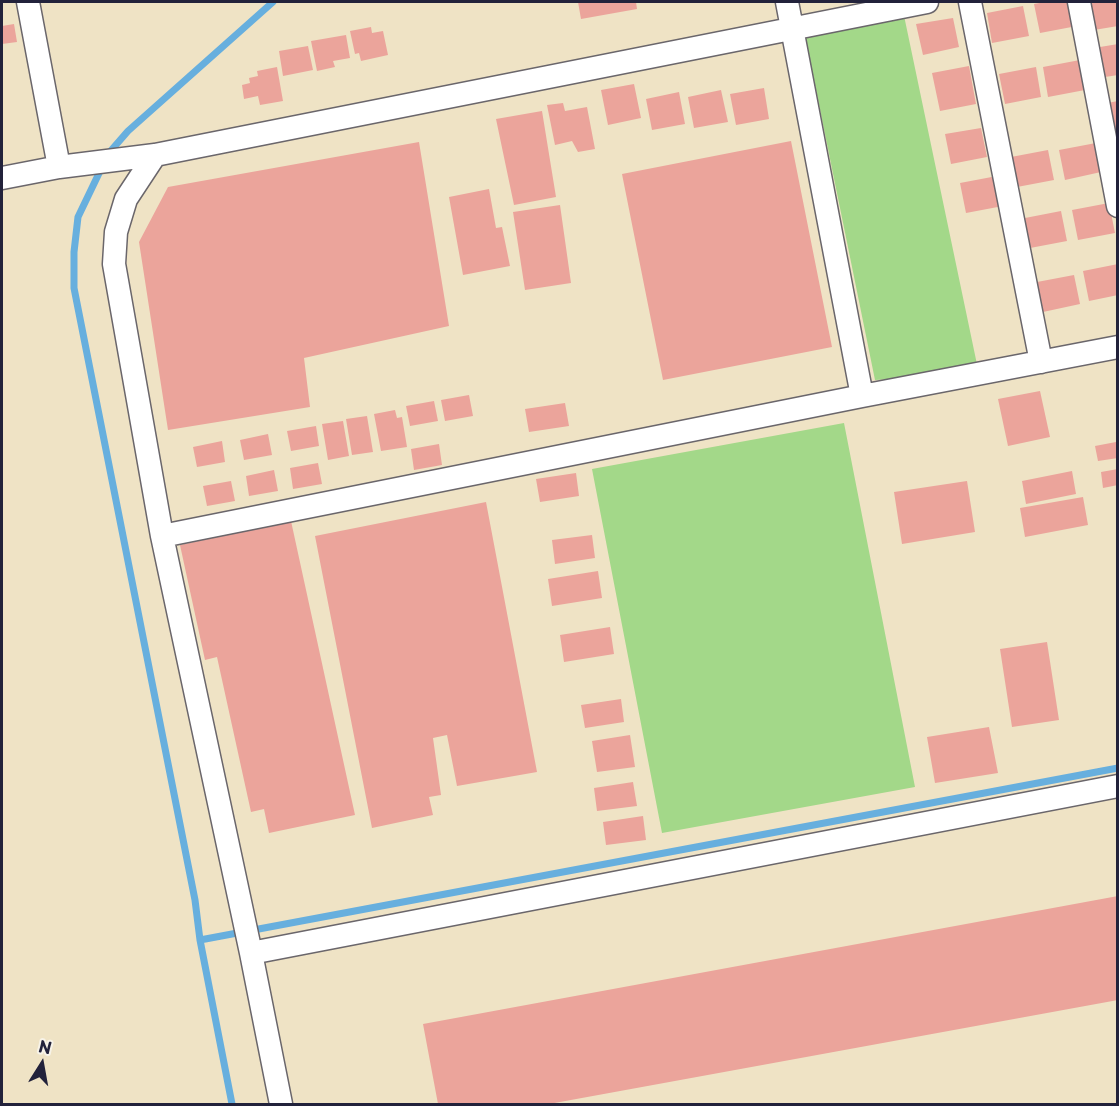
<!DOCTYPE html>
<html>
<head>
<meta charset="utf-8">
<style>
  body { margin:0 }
  #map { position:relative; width:1119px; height:1106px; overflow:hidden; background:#efe3c5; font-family:"Playpen Sans",sans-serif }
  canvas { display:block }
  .frame { position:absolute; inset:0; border:3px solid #22223b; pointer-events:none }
  .north { position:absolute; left:12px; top:1034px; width:60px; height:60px; -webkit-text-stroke:4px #f7f3e8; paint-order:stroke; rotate:11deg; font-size:16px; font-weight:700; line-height:24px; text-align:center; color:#22223b }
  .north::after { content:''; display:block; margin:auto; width:21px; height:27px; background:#22223b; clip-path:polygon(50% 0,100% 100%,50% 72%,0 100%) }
</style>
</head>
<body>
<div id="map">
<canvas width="1119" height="1106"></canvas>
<div class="frame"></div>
<div class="north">N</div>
</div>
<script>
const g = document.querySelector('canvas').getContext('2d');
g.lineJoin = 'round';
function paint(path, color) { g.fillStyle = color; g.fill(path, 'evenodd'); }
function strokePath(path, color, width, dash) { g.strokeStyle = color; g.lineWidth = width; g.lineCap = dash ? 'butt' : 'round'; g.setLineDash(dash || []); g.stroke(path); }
paint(new Path2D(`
  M902 6 979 374 875 380 803 26Z
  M844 423 915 787 662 833 592 469Z`), '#a3d889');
strokePath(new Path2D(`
  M108 154 128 131 273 2
  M102 167 78 217 74 252V288L195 900 200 940 232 1104
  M200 940 1118 768`), '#67afde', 7);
paint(new Path2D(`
  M578 2H636L637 9 581 19Z
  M1045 2H1072L1077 26 1040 33 1034 4Z
  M1089 2H1118V26L1094 30Z
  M1023 6 1029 36 992 43 987 13Z
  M953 18 959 47 923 55 916 24Z
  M14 24 17 42 2 44V26Z
  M371 27 372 33 383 31 388 55 361 61 359 53 355 54 350 31Z
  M346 35 350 58 333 61 335 67 317 71 311 41Z
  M1118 44V75L1105 77 1100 47Z
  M308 46 313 70 283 76 279 51Z
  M1080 60 1085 90 1048 97 1043 67Z
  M969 66 976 104 940 111 932 73Z
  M277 67 283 101 260 105 258 96 244 99 242 85 250 83 249 78 258 76 257 71Z
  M1036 67 1041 97 1005 104 999 74Z
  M634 84 641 118 608 125 601 90Z
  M764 88 769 119 736 125 730 94Z
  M721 90 728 122 694 128 688 97Z
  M679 92 685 124 652 130 646 99Z
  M1118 101V132L1113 133 1107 103Z
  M563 103 565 111 587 107 595 149 578 152 572 141 555 145 547 105Z
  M542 111 556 197 514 205 496 119Z
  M981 128 987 157 951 164 945 134Z
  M791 141 832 347 663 380 622 174Z
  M419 142 449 326 304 358 310 407 168 430 139 242 168 187Z
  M1096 143 1101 172 1065 180 1059 150Z
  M1048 150 1054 180 1017 187 1011 157Z
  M997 176 1003 206 966 213 960 183Z
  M489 189 496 228 502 227 510 266 463 275 449 197Z
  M1109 203 1115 233 1078 240 1072 210Z
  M560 205 571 283 525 290 513 212Z
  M1061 211 1067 241 1030 248 1025 218Z
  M1118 264V295L1089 301 1083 271Z
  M1074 275 1080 304 1043 312 1037 282Z
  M1040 391 1050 437 1008 446 998 399Z
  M469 395 473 416 445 421 441 400Z
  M434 401 438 421 410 426 406 406Z
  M565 403 569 426 529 432 525 409Z
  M395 410 397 418 402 417 407 447 381 451 374 414Z
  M367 416 373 452 352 455 346 419Z
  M343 421 349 456 328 460 322 424Z
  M316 426 319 446 291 451 287 431Z
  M268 434 272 455 244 460 240 440Z
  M222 441 225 462 197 467 193 447Z
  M1116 442 1118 458 1098 461 1095 446Z
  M439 444 442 465 414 470 411 449Z
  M318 463 322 484 293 489 290 468Z
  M1118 469V485L1103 488 1101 472Z
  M274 470 278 491 249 496 246 476Z
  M1072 471 1076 494 1026 504 1022 481Z
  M576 473 579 496 540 502 536 479Z
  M231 481 235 501 207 506 203 486Z
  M967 481 975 532 902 544 894 492Z
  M1083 497 1088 525 1025 537 1020 508Z
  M486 502 537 772 457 786 447 735 433 738 441 795 429 797 433 815 372 828 315 536Z
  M291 521 355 815 269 833 264 809 251 812 217 657 205 660 180 545Z
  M592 535 595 558 555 564 552 540Z
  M598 571 602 598 552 606 548 579Z
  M610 627 614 654 564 662 560 635Z
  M1047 642 1059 720 1012 727 1000 649Z
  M621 699 624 722 585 728 581 705Z
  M989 727 998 773 935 783 927 737Z
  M630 735 635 767 597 772 592 741Z
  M633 782 637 806 597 811 594 788Z
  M643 816 646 840 606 845 603 822Z
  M1118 896V1000L549 1104H438L423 1024Z`), '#eba49b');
const minor = new Path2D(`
  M28 2 59 167
  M787 2 862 396
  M970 2 1041 362
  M1079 2 1118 206
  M155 155 126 199 116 232 114 264 162 536 251 953 281 1104
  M2 178 59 167 155 155 927 2
  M162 536 862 396 1118 347
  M251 953 1118 786`);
strokePath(minor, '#6a666b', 25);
strokePath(minor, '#fff', 22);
</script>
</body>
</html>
